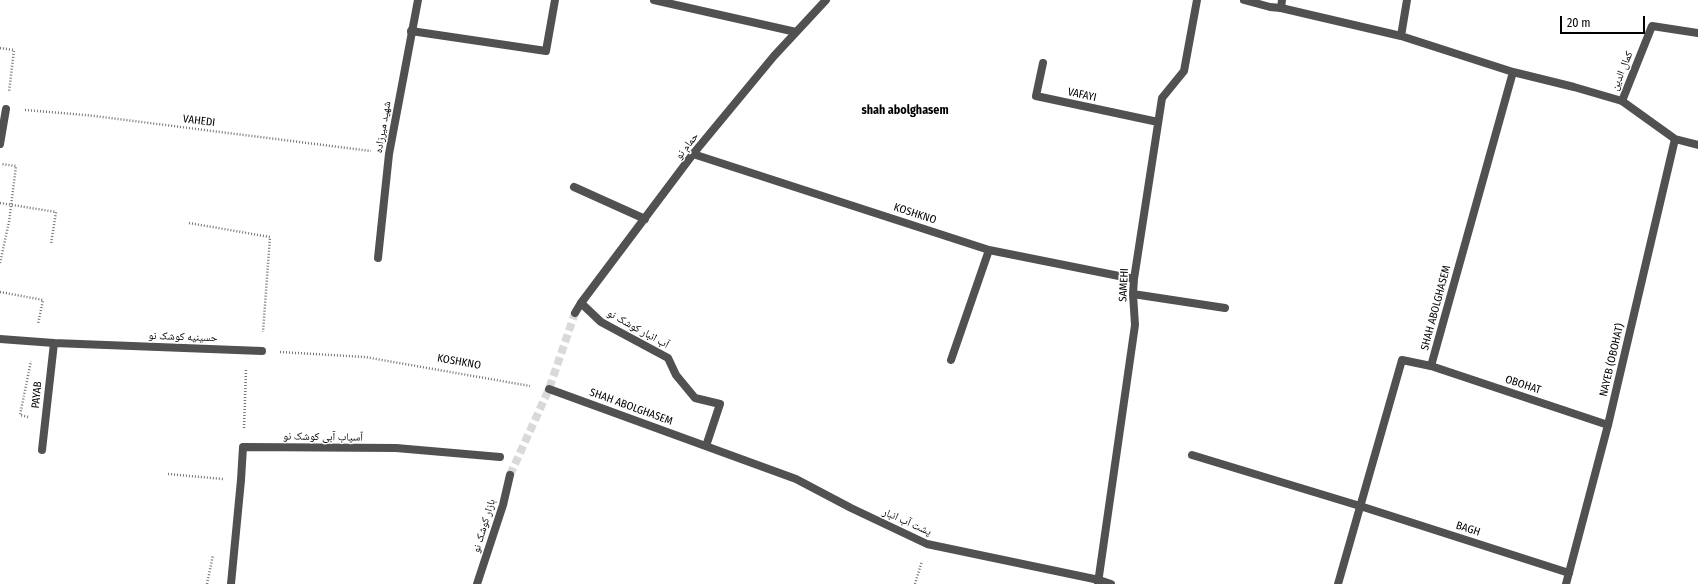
<!DOCTYPE html>
<html>
<head>
<meta charset="utf-8">
<style>
  body { margin:0 }
  #map { position:relative; width:1698px; height:584px; overflow:hidden; background:#fff; font-family:"Fira Sans Condensed",sans-serif }
  canvas { display:block }
  .scale { position:absolute; left:1560px; top:16px; width:85px; height:18px; box-sizing:border-box; border:2px solid #000; border-top:0; padding-left:5px; font-size:12px; line-height:14px; white-space:nowrap; color:#000; -webkit-text-stroke:3px #fff; paint-order:stroke }
</style>
</head>
<body>
<div id="map">
<canvas width="1698" height="584"></canvas>
<div class="scale">20 m</div>
</div>
<script>
const g = document.querySelector('canvas').getContext('2d');
g.lineJoin = 'round';
function strokePath(path, color, width, dash) { g.strokeStyle = color; g.lineWidth = width; g.lineCap = dash ? 'butt' : 'round'; g.setLineDash(dash || []); g.stroke(path); }
function label(font, color, halo, rows, align = 'center') {
  g.font = font + ' "Fira Sans Condensed","Noto Naskh Arabic",sans-serif'; g.lineWidth = 3; g.setLineDash([]); g.textBaseline = 'middle'; g.strokeStyle = halo; g.fillStyle = color; for (const [text, x, y, turn = 0] of rows) {
    g.save(); g.translate(x, y); g.rotate((+turn || 0) * Math.PI / 180); g.textAlign = isNaN(turn) ? turn : align; if (halo) g.strokeText(text, 0, 0); g.fillText(text, 0, 0); g.restore();
  }
}
strokePath(new Path2D(`
  M510 475 549 389 575 313`), '#d9d9d9', 8, [8, 4]);
strokePath(new Path2D(`
  M0 48 14 50 9 92
  M25 110 86 115 371 151
  M0 203 56 212 51 244
  M189 223 270 237 263 332
  M0 263 9 222 16 166 1 164
  M0 292 43 300 38 324
  M280 352 365 357 530 386
  M28 417 20 415 31 361
  M244 428 246 369
  M168 474 223 479
  M207 584 213 555
  M915 584 922 561`), '#737373', 2.5, [1, 2]);
strokePath(new Path2D(`
  M1244 0 1270 7 1281 8 1282 0
  M1043 63 1036 96 1158 122
  M1622 101 1652 26 1698 33
  M693 154 989 250 1134 279
  M378 258 389 154 418 0
  M1133 294 1225 308
  M581 303 601 322 668 358 676 375 695 398 720 404 706 446
  M0 339 54 343 262 351
  M951 360 989 250
  M1431 366 1608 425
  M549 389 796 479 851 508 927 544 1099 580 1111 584
  M42 450 54 343
  M1360 506 1569 573
  M1098 583 1135 325 1133 294 1134 279 1162 98 1184 71 1197 0
  M231 584 241 480 243 447 396 448 500 457`), '#515151', 8);
strokePath(new Path2D(`
  M654 0 796 32
  M1281 8 1401 36 1513 72 1574 87 1622 101 1675 139 1698 145
  M411 31 546 51 555 0
  M1401 36 1407 0
  M0 144 6 109
  M574 187 645 219
  M575 313 581 303 693 154 774 56 826 0
  M1192 455 1360 506
  M477 584 503 505 510 475
  M1338 584 1402 360 1431 366 1513 72
  M1566 584 1608 425 1675 139`), '#515151', 8);
label('11px', '#000', '#fff', [
  ["کمال الدین",1622,71,-68],
  ["VAFAYI",1082,95,12],
  ["VAHEDI",199,121,7],
  ["شهید میرزاده",383,127,-80],
  ["حمام نو",687,146,-52],
  ["KOSHKNO",915,214,18],
  ["SAMEHI",1124,285,-87],
  ["SHAH ABOLGHASEM",1436,308,-75],
  ["آب انبار کوشک نو",638,329,29],
  ["حسینیه کوشک نو",183,337,2],
  ["NAYEB (OBOHAT)",1612,360,-77],
  ["KOSHKNO",459,362,10],
  ["OBOHAT",1523,385,18],
  ["PAYAB",37,395,-84],
  ["SHAH ABOLGHASEM",631,407,20],
  ["آسیاب آبی کوشک نو",323,437,1],
  ["پشت آب انبار",907,522,24],
  ["بازار کوشک نو",484,526,-73],
  ["BAGH",1468,529,18]
]);
label('bold 12px', '#000', '#fff', [
  ["shah abolghasem",905,111]
]);
</script>
</body>
</html>
